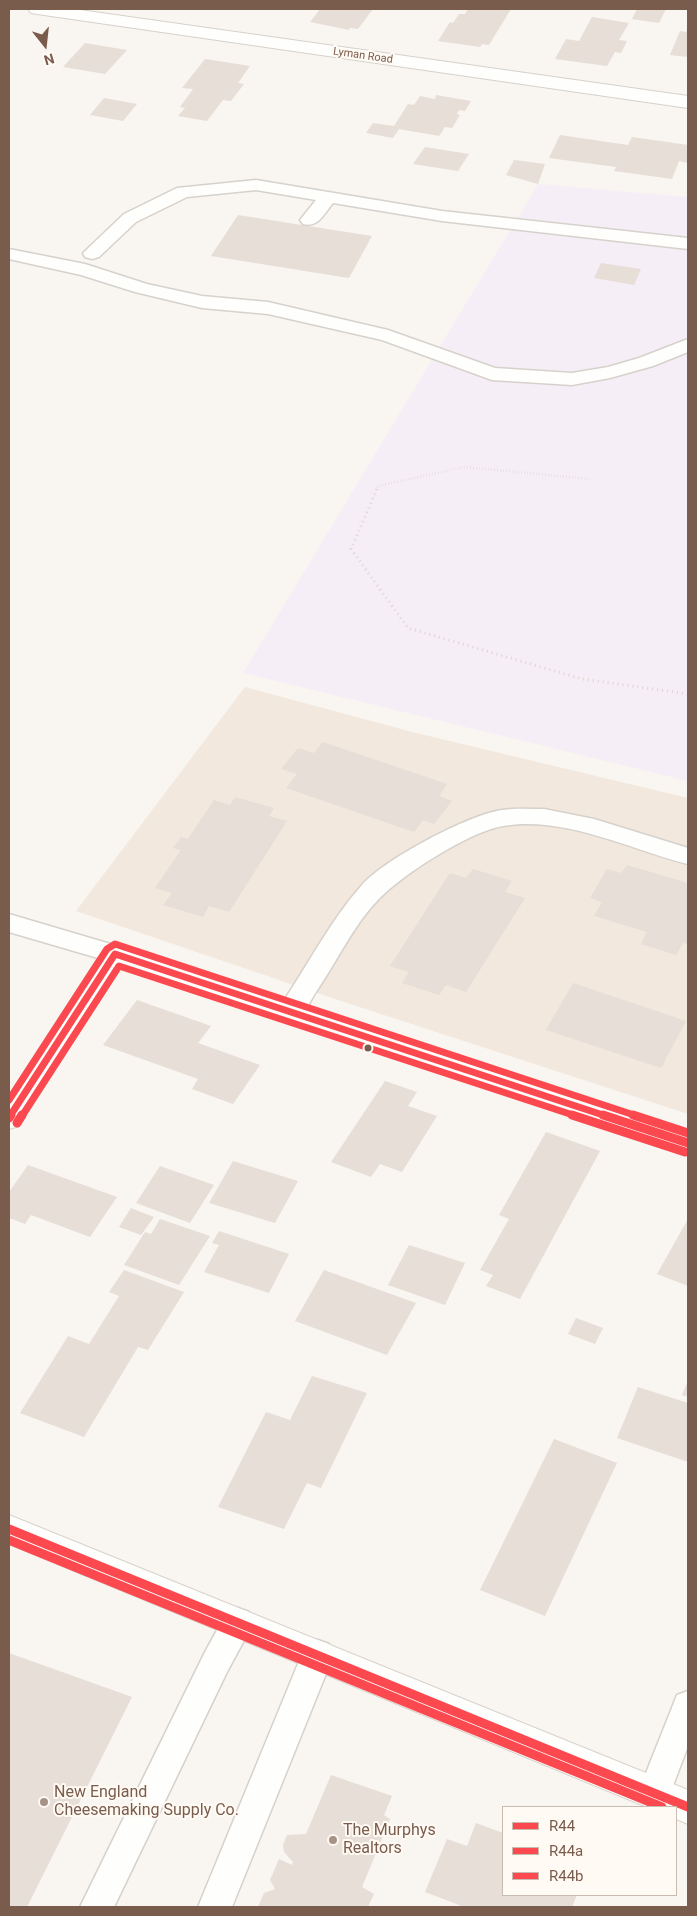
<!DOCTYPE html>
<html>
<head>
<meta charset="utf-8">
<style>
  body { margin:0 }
  #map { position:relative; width:697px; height:1916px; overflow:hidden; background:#f9f5f0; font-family:Roboto,sans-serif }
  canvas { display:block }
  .frame { position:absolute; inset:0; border:10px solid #7a5c4d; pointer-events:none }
  .legend { position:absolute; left:502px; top:1806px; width:175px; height:90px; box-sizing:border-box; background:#fffaf3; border:1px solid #cabbb1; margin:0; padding:6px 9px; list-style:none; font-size:15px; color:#7a5c4d }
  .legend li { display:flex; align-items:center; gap:10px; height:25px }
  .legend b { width:25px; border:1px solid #cabbb1 }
  .north { position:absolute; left:20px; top:20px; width:50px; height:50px; -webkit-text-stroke:4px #fffaf3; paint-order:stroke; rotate:164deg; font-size:14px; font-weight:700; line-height:20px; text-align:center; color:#7a5c4d }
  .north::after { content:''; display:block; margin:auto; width:18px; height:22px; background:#7a5c4d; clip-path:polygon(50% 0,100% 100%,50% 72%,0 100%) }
</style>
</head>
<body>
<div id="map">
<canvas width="697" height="1916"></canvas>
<div class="frame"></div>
<ul class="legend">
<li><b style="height:6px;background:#fc4950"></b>R44</li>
<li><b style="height:6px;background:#fc4950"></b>R44a</li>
<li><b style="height:6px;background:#fc4950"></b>R44b</li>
</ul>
<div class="north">N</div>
</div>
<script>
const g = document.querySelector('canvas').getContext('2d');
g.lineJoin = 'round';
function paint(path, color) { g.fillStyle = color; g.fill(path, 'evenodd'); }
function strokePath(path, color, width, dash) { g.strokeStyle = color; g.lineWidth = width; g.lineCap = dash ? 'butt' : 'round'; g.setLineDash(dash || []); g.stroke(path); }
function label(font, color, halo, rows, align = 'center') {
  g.font = font + ' Roboto,sans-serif'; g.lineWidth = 4; g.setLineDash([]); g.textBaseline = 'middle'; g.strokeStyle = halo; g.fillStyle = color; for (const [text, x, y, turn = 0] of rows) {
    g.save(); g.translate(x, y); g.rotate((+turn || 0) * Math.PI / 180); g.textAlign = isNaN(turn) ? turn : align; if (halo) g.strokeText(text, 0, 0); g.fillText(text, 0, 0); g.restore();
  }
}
paint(new Path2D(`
  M245 687 412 732 688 798V1114L335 999 76 911Z`), '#f2e8de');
paint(new Path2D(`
  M538 184 688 197V781L243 673Z`), '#f6eef6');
paint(new Path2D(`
  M320 9H373L358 29 350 28 349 30 310 22Z
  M468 9H511L489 45 482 44 480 47 438 41 450 22 453 23 459 14H465Z
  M637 9H666L659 23 632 19Z
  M592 17 629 23 619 40 627 41 621 53 615 52 607 66 555 59 566 39 579 41Z
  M688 28V57L670 55 680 31 686 32Z
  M85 43 127 50 105 74 63 67Z
  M205 59 250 66 238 83 244 84 231 101 223 100 207 121 178 116 185 108 180 107 193 89 182 88Z
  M436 95 471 101 465 111 459 110 457 114 460 115 452 128 445 127 439 136 399 129 393 138 366 133 373 123 394 126 408 104 414 105 420 96 435 99Z
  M104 98 137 104 123 121 90 115Z
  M560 135 628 145 632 137 688 145V163L679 161 672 179 614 171 616 167 549 158Z
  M425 147 469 154 458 171 413 164Z
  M514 160 545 164 538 184 506 175Z
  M238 215 372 236 349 278 211 256Z
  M601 263 641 269 634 285 594 278Z
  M323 742 447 784 439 796 452 801 434 824 423 820 414 832 286 788 297 774 281 769 298 748 314 753Z
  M235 797 274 808 269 816 287 821 229 912 209 906 203 917 163 905 172 893 155 888 181 850 173 848 181 837 188 839 214 800 230 805Z
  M627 865 688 883V944L683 943 676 955 641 944 647 932 594 916 602 902 590 898 607 869 621 873Z
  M473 869 512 881 505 892 525 898 466 992 446 985 439 995 402 983 409 972 390 966 450 873 466 878Z
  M573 983 686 1021 661 1068 546 1030Z
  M137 1000 211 1026 198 1043 260 1065 233 1104 192 1089 198 1079 103 1045Z
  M385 1081 417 1092 408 1106 437 1116 402 1172 380 1164 371 1177 331 1162Z
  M546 1132 600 1151 520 1299 486 1286 493 1275 480 1270 509 1219 499 1215Z
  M233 1161 298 1181 275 1223 209 1203Z
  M28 1165 117 1197 90 1237 31 1215 25 1224 9 1218V1192Z
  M160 1166 214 1185 190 1223 136 1203Z
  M131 1208 154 1217 141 1235 119 1227Z
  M160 1219 210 1236 179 1285 124 1265 145 1232 151 1234Z
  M688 1219V1286L657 1274Z
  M219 1231 289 1254 269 1293 204 1272 219 1245 212 1243Z
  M409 1245 465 1263 445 1305 388 1285Z
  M124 1270 184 1292 148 1350 138 1347 84 1437 20 1413 68 1336 89 1344 119 1296 109 1292Z
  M324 1270 416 1303 387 1355 295 1321Z
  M576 1318 603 1328 595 1344 568 1334Z
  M312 1376 367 1393 321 1488 307 1483 284 1529 218 1507 266 1412 290 1420Z
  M688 1380V1397L682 1395Z
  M638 1387 688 1403V1462L617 1438Z
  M554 1439 617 1463 545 1616 480 1590Z
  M9 1653 132 1697 27 1907H9Z
  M331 1775 392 1796 384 1815 390 1819 362 1887 374 1894 368 1907H258L264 1893 275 1889 270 1880 279 1859 292 1865 293 1862 284 1852 283 1845 287 1835 306 1834Z
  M476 1823 503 1833V1895H577L572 1907H464L425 1892 447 1839 467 1846Z`), '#e6ded7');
const lane = new Path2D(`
  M256 180 442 211 688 238V249L442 221 333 203C324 214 318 228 303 224L300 220 316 200 256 190 187 197 136 222 99 257 92 259 85 257 83 253 124 214 177 188Z
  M9 249 85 264 147 284 202 296 268 302 388 330 495 368 572 373 608 367 639 358 688 339V352L653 366 610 378 572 385 492 380 382 340 268 314 202 308 135 292 81 275 9 259Z
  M544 809 594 819 688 848V864C632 850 563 815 503 826 473 831 421 864 397 883 359 911 342 954 316 992 311 999 306 1012 299 1017 294 1021 287 1019 281 1017L277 1011 281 1005C308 965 330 921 362 885 385 859 468 815 502 810 516 808 530 809 544 809Z
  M9 914 124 948 127 954 124 960 115 963 9 932Z
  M238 1608 249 1612 254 1622 227 1672 114 1907H80L205 1652 227 1612Z
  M318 1640 329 1644 334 1654 232 1907H198L302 1654 307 1644Z
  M688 1691V1746L666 1804 656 1807 642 1804 638 1793 677 1695Z`);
const street = new Path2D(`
  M28 9H73L688 96V108L37 14 31 13Z
  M115 944 688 1132V1154L121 966 19 1126 9 1129V1095L105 947Z`);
const secondary = new Path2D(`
  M9 1515 688 1790V1824L676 1819V1807H647L9 1544Z`);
strokePath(lane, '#d7d1cb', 3);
strokePath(street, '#d7d1cb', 2);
strokePath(secondary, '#d9d2cb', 2);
strokePath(new Path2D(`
  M376 490 378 486 464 467 590 479`), '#dcd5d0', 2.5, [0.5, 2.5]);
strokePath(new Path2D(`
  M377 489 351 549 408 628 582 679 688 694`), '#dcd5d0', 3, [1, 4]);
paint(lane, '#fefefd');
paint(street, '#fefefd');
paint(secondary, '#fefefd');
strokePath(new Path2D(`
  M10 1116 115 954 606 1116`), '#fc4950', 7);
strokePath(new Path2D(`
  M603 1115 688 1143
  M9 1118 11 1115
  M9 1529 688 1807`), '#fc4950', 9);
strokePath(new Path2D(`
  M22 1116 119 966 576 1116`), '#fc4950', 7);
strokePath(new Path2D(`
  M572 1115 685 1152
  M17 1123 22 1115
  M9 1540 662 1807`), '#fc4950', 9);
strokePath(new Path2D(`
  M9 1100 107 949 115 944 637 1116`), '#fc4950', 7);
strokePath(new Path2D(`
  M633 1115 688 1133`), '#fc4950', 9);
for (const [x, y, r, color] of [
  [368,1048,4.5,"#7a5c4d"],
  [44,1802,5,"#a69286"],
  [333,1840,5,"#a69286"]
]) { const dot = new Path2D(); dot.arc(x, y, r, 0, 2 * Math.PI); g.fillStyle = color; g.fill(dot); strokePath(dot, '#fffaf3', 2); }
label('11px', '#7a5c4d', '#fffaf3', [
  ["Lyman Road",363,56,8]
]);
label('16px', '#7a5c4d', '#fffaf3', [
  ["New England",54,1793],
  ["Cheesemaking Supply Co.",54,1811],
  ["The Murphys",343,1831],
  ["Realtors",343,1849]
], 'left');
</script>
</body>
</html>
